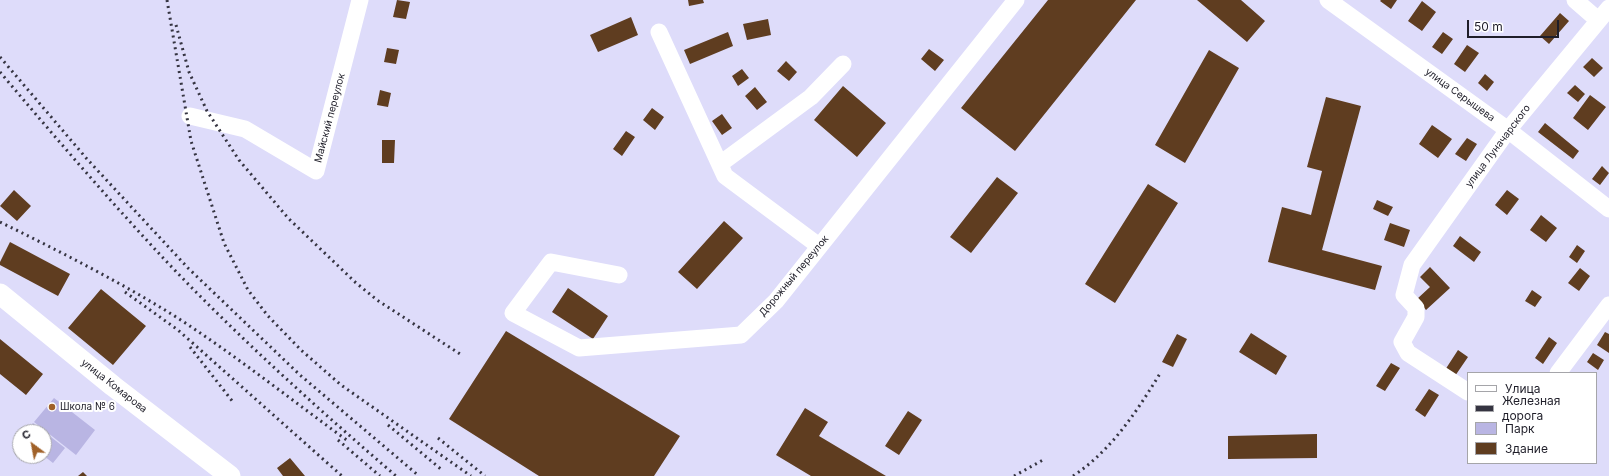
<!DOCTYPE html>
<html>
<head>
<meta charset="utf-8">
<style>
  body { margin:0 }
  #map { position:relative; width:1609px; height:476px; overflow:hidden; background:#dedcfa; font-family:Inter,sans-serif }
  canvas { display:block }
  .legend { position:absolute; left:1467px; top:372px; width:130px; height:92px; box-sizing:border-box; background:#fff; border:1px solid #a5a5a9; margin:0; padding:5px 7px; list-style:none; font-size:12px; color:#1f1e29 }
  .legend li { display:flex; align-items:center; gap:8px; height:20px }
  .legend b { width:20px; border:1px solid #a5a5a9 }
  .north { position:absolute; left:12px; top:424px; width:40px; height:40px; box-sizing:border-box; background:#fff; border:1px solid #a5a5a9; border-radius:50%; rotate:328deg; font-size:11px; font-weight:700; line-height:16px; text-align:center; color:#1f1e29 }
  .north::after { content:''; display:block; margin:auto; width:14px; height:18px; background:#a06128; clip-path:polygon(50% 0,100% 100%,50% 72%,0 100%) }
  .scale { position:absolute; left:1467px; top:20px; width:92px; height:18px; box-sizing:border-box; border:2px solid #1f1e29; border-top:0; padding-left:5px; font-size:12px; line-height:14px; white-space:nowrap; color:#1f1e29; -webkit-text-stroke:3px #fff; paint-order:stroke }
</style>
</head>
<body>
<div id="map">
<canvas width="1609" height="476"></canvas>
<ul class="legend">
<li><b style="height:5px;background:#fff"></b>Улица</li>
<li><b style="height:5px;background:#353441"></b>Железная дорога</li>
<li><b style="height:11px;background:#b9b5e3"></b>Парк</li>
<li><b style="height:11px;background:#5f3d20"></b>Здание</li>
</ul>
<div class="north">С</div>
<div class="scale">50 m</div>
</div>
<script>
const g = document.querySelector('canvas').getContext('2d');
g.lineJoin = 'round';
function paint(path, color) { g.fillStyle = color; g.fill(path, 'evenodd'); }
function strokePath(path, color, width, dash) { g.strokeStyle = color; g.lineWidth = width; g.lineCap = dash ? 'butt' : 'round'; g.setLineDash(dash || []); g.stroke(path); }
function label(font, color, halo, rows, align = 'center') {
  g.font = font + ' Inter,sans-serif'; g.lineWidth = 4; g.setLineDash([]); g.textBaseline = 'middle'; g.strokeStyle = halo; g.fillStyle = color; for (const [text, x, y, turn = 0] of rows) {
    g.save(); g.translate(x, y); g.rotate((+turn || 0) * Math.PI / 180); g.textAlign = isNaN(turn) ? turn : align; if (halo) g.strokeText(text, 0, 0); g.fillText(text, 0, 0); g.restore();
  }
}
paint(new Path2D(`
  M54 398 95 430 76 455 34 422Z
  M33 423 65 448 53 463 44 456V432H26Z`), '#b9b5e3');
paint(new Path2D(`
  M397 0 410 2 406 19 393 17Z
  M688 0H703L704 3 689 6Z
  M1048 0H1136L1015 151 961 108Z
  M1197 0H1241L1265 21 1247 42Z
  M1381 0H1397L1391 9 1380 1Z
  M1422 1 1436 12 1422 31 1408 21Z
  M1560 13 1569 21 1549 44 1540 36Z
  M631 17 638 35 598 52 590 35Z
  M768 19 771 35 747 40 743 24Z
  M728 32 733 46 690 64 684 50Z
  M1443 32 1453 39 1442 54 1432 47Z
  M1467 45 1479 53 1465 72 1454 64Z
  M387 48 399 50 396 64 384 62Z
  M929 49 944 60 935 71 921 59Z
  M1209 50 1239 68 1185 163 1155 145Z
  M1592 58 1603 68 1594 77 1583 67Z
  M786 61 797 72 789 81 777 71Z
  M742 69 749 78 738 86 732 76Z
  M1485 74 1494 82 1487 91 1478 83Z
  M1575 85 1585 94 1578 102 1567 93Z
  M843 86 886 123 857 157 814 120Z
  M755 87 767 102 757 110 745 96Z
  M380 90 391 93 388 107 377 105Z
  M1590 95 1606 107 1588 130 1573 118Z
  M1326 97 1361 106 1322 250 1382 266 1375 290 1268 262 1282 207 1311 215 1322 171 1307 167Z
  M652 108 664 117 655 130 643 120Z
  M722 114 732 128 722 135 712 121Z
  M1545 123 1579 151 1573 159 1538 132Z
  M1432 125 1452 139 1438 158 1419 144Z
  M626 131 635 137 622 156 613 149Z
  M1467 138 1477 144 1466 161 1455 154Z
  M382 140H395L394 163H382Z
  M1602 166 1609 173 1600 185 1592 179Z
  M997 177 1018 193 971 253 950 237Z
  M1148 184 1178 203 1115 303 1085 284Z
  M14 190 31 206 17 221 0 206Z
  M1507 190 1519 199 1507 215 1495 205Z
  M1377 200 1393 207 1388 216 1373 209Z
  M1541 215 1557 228 1546 242 1530 230Z
  M724 221 743 238 697 289 678 272Z
  M1390 223 1410 230 1404 247 1384 240Z
  M1460 236 1481 252 1474 262 1453 246Z
  M10 242 70 274 58 296 0 265V262Z
  M1577 245 1585 251 1577 263 1569 257Z
  M1430 267 1450 288 1426 310 1417 299 1430 287 1420 277Z
  M1580 268 1590 276 1579 291 1568 283Z
  M568 288 608 316 593 339 552 312Z
  M101 289 146 326 113 365 68 328Z
  M1532 290 1542 297 1535 307 1525 301Z
  M506 331 680 436 654 476H539L449 419Z
  M1605 332 1609 334V353L1597 345Z
  M1251 333 1287 356 1276 375 1239 352Z
  M1177 334 1187 339 1173 367 1162 362Z
  M1549 337 1557 343 1543 364 1535 358Z
  M0 339 43 374 26 395 0 374Z
  M1458 350 1468 357 1455 376 1445 370Z
  M1593 353 1604 360 1598 370 1587 362Z
  M1391 363 1400 368 1385 391 1376 386Z
  M1429 389 1439 395 1425 417 1415 410Z
  M805 408 828 422 819 436 886 476H811L776 455Z
  M908 411 922 420 899 455 885 446Z
  M1317 434V458L1228 459V436Z
  M290 458 305 476H283L277 468Z
  M83 472 87 476H78Z`), '#5f3d20');
strokePath(new Path2D(`
  M1328 0 1508 130 1609 209
  M1575 0 1598 20
  M659 32 725 176 819 246
  M190 116 245 129 316 171 360 0
  M720 164 811 97 843 64
  M619 275 551 262 513 313 579 348 741 335 776 301 1016 0
  M1558 373 1609 305
  M1468 392 1408 353 1402 342 1416 317V308L1404 295 1412 265 1508 130 1609 8`), '#fff', 17);
strokePath(new Path2D(`
  M0 294 113 386 230 476`), '#fff', 21);
strokePath(new Path2D(`
  M167 0 191 141 224 243 248 290 268 316 301 350 341 385 471 476
  M176 25 189 72 207 111 239 160 288 218 355 282 377 300 460 354
  M0 57 87 159 188 268 300 375 419 476
  M0 72C54 136 109 200 166 261 238 337 316 407 396 476
  M0 222C59 251 118 281 173 315 234 354 290 399 348 441
  M125 292 178 330 342 476
  M190 347 233 402
  M388 425 442 470
  M438 438 485 476
  M338 440 380 476
  M1014 476 1043 460
  M1073 476C1112 450 1137 411 1161 372`), '#353441', 3, [2, 4]);
for (const [x, y, r, color] of [
  [52,407,4,"#a06128"]
]) { const dot = new Path2D(); dot.arc(x, y, r, 0, 2 * Math.PI); g.fillStyle = color; g.fill(dot); strokePath(dot, '#fff', 1.5); }
label('10px', '#1f1e29', '#fff', [
  ["улица Серышева",1460,95,36],
  ["Майский переулок",330,118,-75],
  ["улица Луначарского",1498,146,-53],
  ["Дорожный переулок",794,276,-50],
  ["улица Комарова",114,386,38]
]);
label('10px', '#1f1e29', '#fff', [
  ["Школа № 6",60,407]
], 'left');
</script>
</body>
</html>
